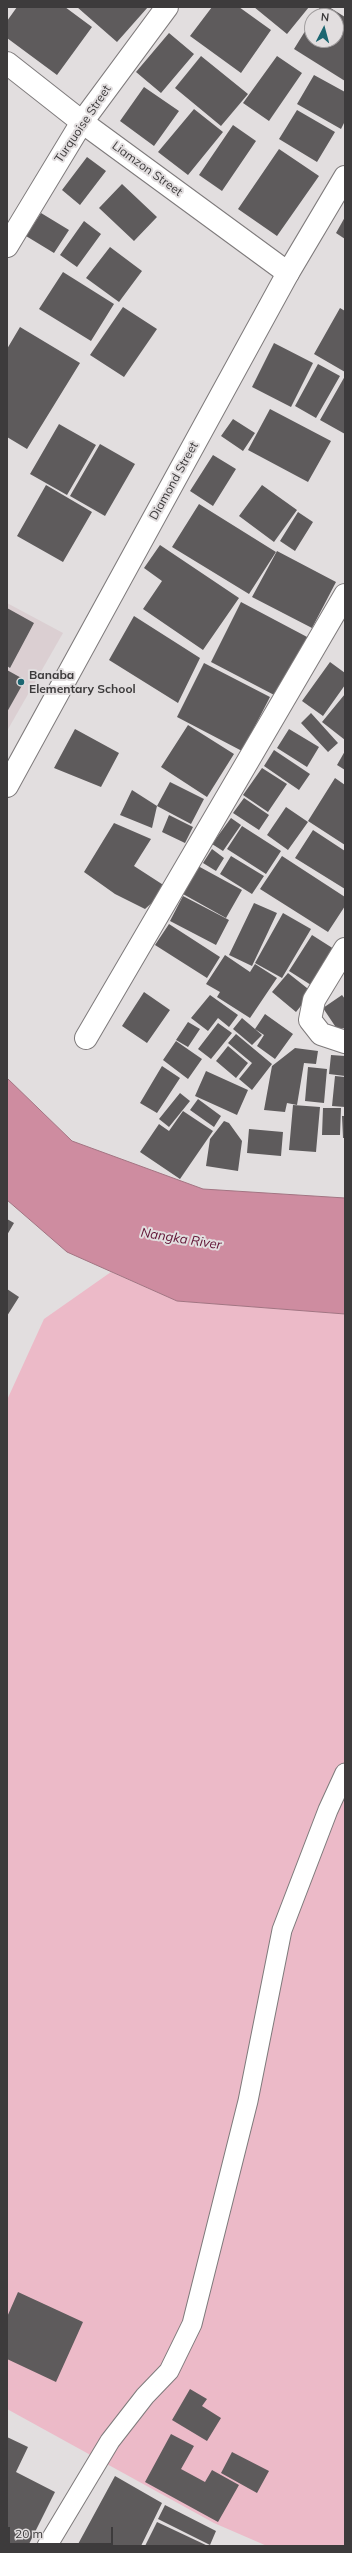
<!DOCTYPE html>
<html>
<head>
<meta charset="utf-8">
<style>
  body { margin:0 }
  #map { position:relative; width:352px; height:2553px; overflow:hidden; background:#e2dedf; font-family:Mulish,sans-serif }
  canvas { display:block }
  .frame { position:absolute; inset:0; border:8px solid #3d3b3c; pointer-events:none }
  .north { position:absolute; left:304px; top:8px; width:40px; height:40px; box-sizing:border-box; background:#e2dedf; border:1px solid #a09d9e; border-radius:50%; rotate:6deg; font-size:11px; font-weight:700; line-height:16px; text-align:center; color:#3d3b3c }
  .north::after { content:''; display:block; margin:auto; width:14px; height:18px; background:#1c6671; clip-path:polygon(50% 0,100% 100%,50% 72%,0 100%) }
  .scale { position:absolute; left:8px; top:2527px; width:105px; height:18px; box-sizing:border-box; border:2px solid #3d3b3c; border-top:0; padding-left:5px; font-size:12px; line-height:14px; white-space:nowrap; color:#3d3b3c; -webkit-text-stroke:3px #e2dedf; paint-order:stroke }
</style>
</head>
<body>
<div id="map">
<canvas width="352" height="2553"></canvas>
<div class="frame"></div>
<div class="north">N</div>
<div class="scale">20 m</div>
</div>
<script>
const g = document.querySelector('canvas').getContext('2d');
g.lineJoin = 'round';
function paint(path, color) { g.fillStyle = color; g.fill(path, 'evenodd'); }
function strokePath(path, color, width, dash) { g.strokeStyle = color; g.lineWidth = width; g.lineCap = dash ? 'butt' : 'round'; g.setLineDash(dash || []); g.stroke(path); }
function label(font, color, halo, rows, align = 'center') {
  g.font = font + ' Mulish,sans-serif'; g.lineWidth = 4; g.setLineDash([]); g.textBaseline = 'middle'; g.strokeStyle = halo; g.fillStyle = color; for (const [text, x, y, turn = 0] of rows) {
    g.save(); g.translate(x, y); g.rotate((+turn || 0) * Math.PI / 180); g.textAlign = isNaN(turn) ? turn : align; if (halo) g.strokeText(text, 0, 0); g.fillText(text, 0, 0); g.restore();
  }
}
paint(new Path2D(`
  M7 603 63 633 7 731Z`), '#dbcfd2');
paint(new Path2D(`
  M111 1272 177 1301 345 1314V2546H267L214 2523 7 2409V1400L44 1319Z`), '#ecbac8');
const water = new Path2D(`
  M7 1078 72 1141 203 1189 345 1198V1314L177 1301 67 1252 7 1200Z`);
paint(water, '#ce8ca0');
strokePath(water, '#a27482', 1);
paint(new Path2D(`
  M17 7H65L92 27 57 75 7 38V21Z
  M77 7H148L117 42Z
  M212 7H239L271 30 241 73 190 36Z
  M254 7H309L287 34Z
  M320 7H329L345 17V81L294 49 312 20V40H336V16H315Z
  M169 33 194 54 161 93 136 72Z
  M201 56 248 94 221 126 175 88Z
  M277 56 302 73 269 121 243 103Z
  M314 75 345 92V121L341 129 297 104Z
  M144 87 179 111 154 146 120 121Z
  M194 109 223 132 188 175 158 152Z
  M297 110 335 132 317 162 279 139Z
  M233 125 256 141 222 191 199 175Z
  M279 149 319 176 277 236 238 209Z
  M87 157 106 171 80 205 62 190Z
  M122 184 157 217 134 241 99 208Z
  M41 213 69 230 54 253 26 236Z
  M345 217V239L336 233Z
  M84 221 101 234 77 267 60 255Z
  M110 247 142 271 119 302 86 278Z
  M63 272 114 304 91 341 39 309Z
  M123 307 157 329 124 377 90 355Z
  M340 308 345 311V372L314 354Z
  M20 327 80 363 27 449 7 437V349Z
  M274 343 313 363 291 407 252 387Z
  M318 364 340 376 316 418 295 406Z
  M345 376V434L320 420Z
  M270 409 331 441 308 482 248 450Z
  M233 419 255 433 243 451 221 436Z
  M59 424 96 445 67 495 30 474Z
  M100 444 135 464 105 516 70 496Z
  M213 455 236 469 213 506 190 491Z
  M46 485 92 512 63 562 17 536Z
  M262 485 297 510 274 542 239 516Z
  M199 504 276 552 249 594 172 547Z
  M298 512 313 522 295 551 280 541Z
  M160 545 239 598 203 650 143 609 162 581 144 568Z
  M277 551 336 582 312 628 252 597Z
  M241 602 309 638 278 697 211 662Z
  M7 608 34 623 10 668 7 666Z
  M134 616 200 658 178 703 109 660Z
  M330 662 345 673V685L323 716 302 701Z
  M204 663 270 697 242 751 177 717Z
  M7 670 25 680 7 712Z
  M345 694V740L322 722Z
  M311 713 338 743 328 752 301 723Z
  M188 725 234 754 207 797 161 767Z
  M75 729 119 753 101 787 54 768Z
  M289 729 319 747 307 767 277 748Z
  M274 750 310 774 299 790 264 766Z
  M345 751V770L337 765Z
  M262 768 287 784 268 812 243 795Z
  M335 778 345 785V845L308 821Z
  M170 782 204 799 191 824 157 806Z
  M132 790 157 806 152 828 120 815Z
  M244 798 269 815 259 830 233 813Z
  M286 807 308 822 288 850 267 835Z
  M169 815 193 827 185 843 162 832Z
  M231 818 241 825 223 851 212 844Z
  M114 823 151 839 134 866 168 888 145 909 115 894 84 872Z
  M242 826 281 851 266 874 227 849Z
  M313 830 345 851V889L295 858Z
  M212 849 224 858 216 871 203 863Z
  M231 856 264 876 252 894 220 874Z
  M282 856 345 897V906L328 932 260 889Z
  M198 866 242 890 226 918 183 894Z
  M183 896 229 920 216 945 170 921Z
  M254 903 277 913 252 966 229 955Z
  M283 913 311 929 282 978 255 963Z
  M169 924 220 957 207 978 155 945Z
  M312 935 334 949 311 985 289 971Z
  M225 955 250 972 255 964 277 978 250 1018 217 997 220 992 206 984Z
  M288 973 312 992 296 1012 272 992Z
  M144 992 170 1010 147 1043 122 1026Z
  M210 995 238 1015 229 1027 218 1018 208 1031 191 1018Z
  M342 995 345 999V1028L337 1029 323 1008Z
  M265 1014 293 1034 275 1059 257 1046 264 1035 255 1029Z
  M242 1018 262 1035 252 1045 233 1029Z
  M188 1022 200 1029 188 1047 176 1040Z
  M218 1023 232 1033 211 1059 198 1049Z
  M236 1034 272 1064 252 1090 239 1079 252 1063 228 1043Z
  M176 1041 202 1059 188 1079 163 1060Z
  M228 1046 248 1063 236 1078 216 1061Z
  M295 1048 318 1051 316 1064 304 1063 297 1105 287 1103 285 1112 264 1110 272 1066Z
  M331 1055 345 1056V1076L329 1074Z
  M162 1066 180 1078 157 1113 140 1103Z
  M308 1067 327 1069 324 1103 305 1101Z
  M206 1071 248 1090 237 1115 195 1096Z
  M335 1076 345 1077V1107L332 1106Z
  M180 1093 190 1101 169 1127 159 1119Z
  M198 1099 221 1116 214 1127 190 1110Z
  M293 1105 320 1107 316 1152 289 1150Z
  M323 1108H341L340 1135H322Z
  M183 1111 213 1131 180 1179 140 1152 159 1124 169 1131Z
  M342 1116H345V1138H343Z
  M224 1121 229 1123 242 1141 238 1171 206 1166 210 1139Z
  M249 1129 283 1132 281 1156 247 1153Z
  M7 1219 14 1223 7 1235Z
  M7 1289 19 1297 7 1316Z
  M18 2292 83 2322 56 2382 7 2359V2317Z
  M190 2389 207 2399 202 2406 221 2418 207 2441 172 2420Z
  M171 2434 194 2446 181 2469 205 2482 212 2470 239 2485 218 2522 145 2482Z
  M7 2437 28 2447 16 2472 55 2492 28 2546H7Z
  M232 2452 269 2471 257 2493 221 2473Z
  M115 2476 162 2503 141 2546H77Z
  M165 2505 216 2531 210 2545 158 2519Z
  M157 2522 208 2546H145Z`), '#5e5b5c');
const service = new Path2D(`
  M47 2546 110 2441 145 2396 169 2371 192 2324 248 2101 282 1930 328 1810 345 1773`);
const minor = new Path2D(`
  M7 246 82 122 167 7
  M7 786 288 273
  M345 949 314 1000 310 1020 321 1034 345 1042
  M86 1038 345 595`);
const tertiary = new Path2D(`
  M7 63 82 122 288 273 345 177`);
strokePath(service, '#7e7a7b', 21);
strokePath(minor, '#7e7a7b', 24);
strokePath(tertiary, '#7e7a7b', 24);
strokePath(service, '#fff', 19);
strokePath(minor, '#fff', 22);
strokePath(tertiary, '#fff', 22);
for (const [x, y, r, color] of [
  [21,682,4,"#1c6671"]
]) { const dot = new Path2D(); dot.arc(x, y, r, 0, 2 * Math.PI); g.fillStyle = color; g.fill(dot); strokePath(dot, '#e2dedf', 1.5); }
label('12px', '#3d3b3c', '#e2dedf', [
  ["Turquoise Street",83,124,-56],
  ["Liamzon Street",147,169,36],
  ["Diamond Street",174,481,-61]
]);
label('bold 12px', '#3d3b3c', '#e2dedf', [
  ["Banaba",29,675],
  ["Elementary School",29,689]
], 'left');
label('italic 13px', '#5f1133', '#e2dedf', [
  ["Nangka River",181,1239,9]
]);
</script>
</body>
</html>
